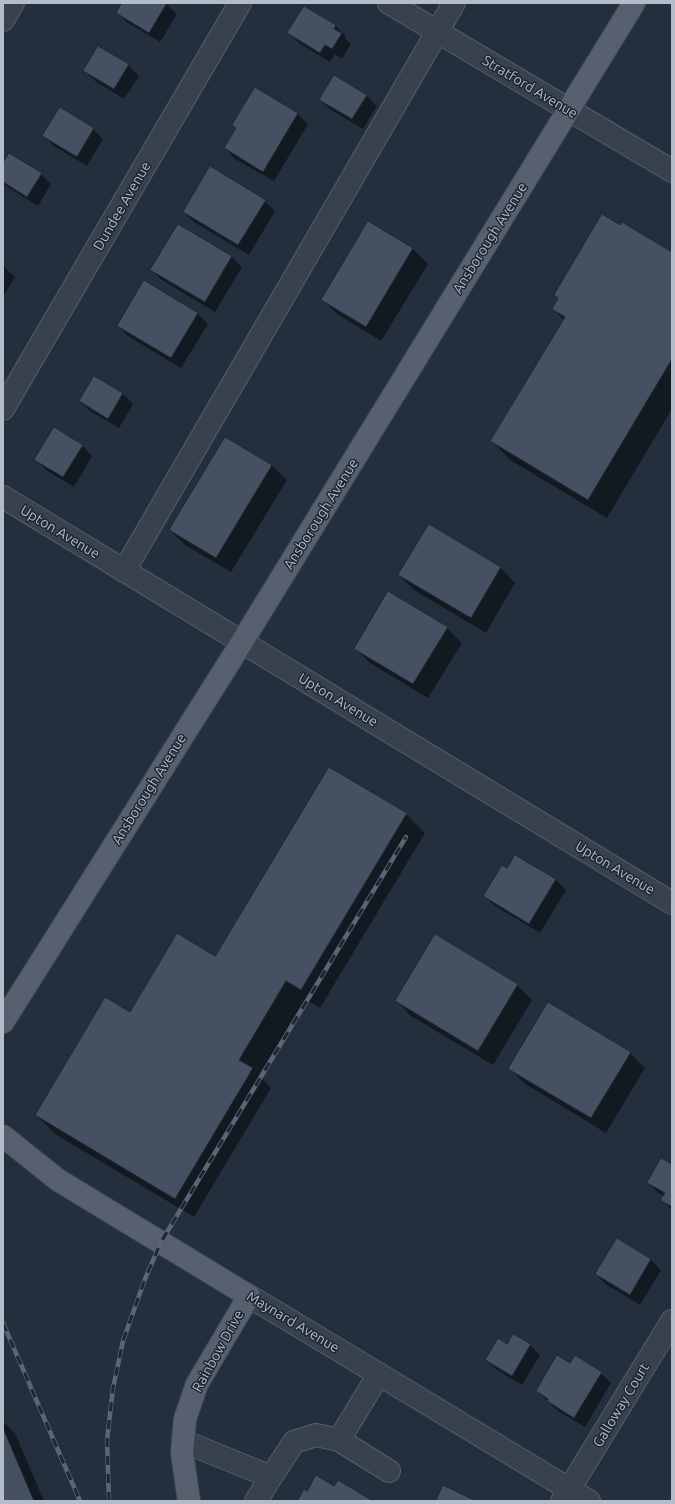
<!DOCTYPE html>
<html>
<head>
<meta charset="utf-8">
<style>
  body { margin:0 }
  #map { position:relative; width:675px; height:1504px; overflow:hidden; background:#242f3e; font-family:Ubuntu,sans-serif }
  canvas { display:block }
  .frame { position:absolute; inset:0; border:4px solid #b4bcc9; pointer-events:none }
</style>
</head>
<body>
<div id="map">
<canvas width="675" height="1504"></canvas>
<div class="frame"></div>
</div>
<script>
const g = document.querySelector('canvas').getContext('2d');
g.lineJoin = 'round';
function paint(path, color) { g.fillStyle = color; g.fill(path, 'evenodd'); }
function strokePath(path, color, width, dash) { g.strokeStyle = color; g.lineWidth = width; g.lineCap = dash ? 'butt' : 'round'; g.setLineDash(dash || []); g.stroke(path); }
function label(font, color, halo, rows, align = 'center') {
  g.font = font + ' Ubuntu,sans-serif'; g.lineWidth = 3; g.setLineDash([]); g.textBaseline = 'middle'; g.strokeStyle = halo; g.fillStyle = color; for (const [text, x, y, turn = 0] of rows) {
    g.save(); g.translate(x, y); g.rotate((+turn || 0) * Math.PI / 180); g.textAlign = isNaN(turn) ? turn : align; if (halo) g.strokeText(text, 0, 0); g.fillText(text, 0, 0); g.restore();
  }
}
paint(new Path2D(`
  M123 3H165L177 14 160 42 128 23 117 13Z
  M304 7 336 26 346 36 345 38 351 44 342 59 335 54 330 62 299 43 289 33Z
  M99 47 128 65 139 76 124 99 95 81 85 71Z
  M256 89 298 114 308 124 274 181 235 159 225 148 237 128Z
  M366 95 377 106 363 129 331 110 320 100Z
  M93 129 103 139 87 166 54 146 44 136Z
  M3 165 41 174 51 184 38 206 3 184Z
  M265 201 275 211 249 255 194 222 184 212Z
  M369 222 413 249 428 264 381 341 337 314 322 299Z
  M178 225 232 257 242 267 215 312 162 280 152 270Z
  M621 226 672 253V409L607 518 510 460 492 441 564 320 553 309 559 299 555 295Z
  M3 266 15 277 3 297Z
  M144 282 198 314 208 324 181 368 128 336 118 326Z
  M95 377 123 394 133 404 119 428 90 411 80 401Z
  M226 438 272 466 287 480 231 572 185 545 170 530Z
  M82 445 92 456 74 487 46 470 36 460Z
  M429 525 501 568 515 583 486 633 414 590 399 575Z
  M447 628 462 643 428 698 370 663 355 648Z
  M406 814 425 833 320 1008 305 999 259 1075 271 1088 194 1217 55 1134 36 1115 130 1014 216 957Z
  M515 856 556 880 566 890 540 933 495 906 484 896 507 869Z
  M517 985 532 1000 493 1065 411 1016 397 1001Z
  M630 1053 645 1068 606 1133 524 1083 509 1068Z
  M672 1165V1210L662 1200 664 1196 658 1193 648 1182Z
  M617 1240 651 1260 661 1270 640 1305 607 1285 596 1274Z
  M507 1345H530L540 1355 522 1385 497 1370 486 1360Z
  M570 1364 601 1373 611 1383 585 1427 558 1411 537 1391Z
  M3 1421 15 1433 44 1501H3Z`), '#0007');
const building = new Path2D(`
  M122 3H167L149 33 116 13Z
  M304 6 336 25 334 29 342 33 332 49 325 45 320 53 287 33Z
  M98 46 129 64 114 89 83 71Z
  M334 75 367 95 352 119 319 100Z
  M255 87 298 113 263 172 224 148 236 128 232 125Z
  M60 107 94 128 77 157 42 136Z
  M9 153 42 173 27 197 3 182V163Z
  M210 166 266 200 238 245 183 212Z
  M602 214 620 225 622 222 672 252V359L588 500 490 441 565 317 552 309 558 298 554 295Z
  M368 221 413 248 366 327 321 300Z
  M178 224 232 256 205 302 150 270Z
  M144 280 198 313 171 358 117 326Z
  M94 376 123 393 108 419 79 401Z
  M54 427 83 445 63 477 34 460Z
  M225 437 272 465 216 558 169 530Z
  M429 524 501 567 471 618 398 575Z
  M388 591 448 627 413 684 354 649Z
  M329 767 407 813 301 990 286 981 239 1060 253 1068 175 1199 35 1115 105 997 130 1012 177 933 215 956Z
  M515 855 556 879 529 924 483 896 502 865 507 868Z
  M435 934 518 984 478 1051 395 1001Z
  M548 1002 631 1052 591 1118 508 1069Z
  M661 1158 672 1164V1207L660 1200 665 1193 647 1183Z
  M617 1238 651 1259 630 1295 595 1274Z
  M513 1334 531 1344 512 1376 485 1360 498 1338 507 1344Z
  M557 1355 570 1363 575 1355 602 1372 574 1418 547 1401 548 1399 536 1391Z
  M3 1428 34 1501H3Z
  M316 1475 334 1486 338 1480 373 1501H297L304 1489 307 1491Z
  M443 1485 476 1501H436Z`);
paint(building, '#455162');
strokePath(building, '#1f2835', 1);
const minor = new Path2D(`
  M389 3 672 171
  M3 20 13 3
  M3 409 240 3
  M3 497 672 903
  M124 571 454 3
  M249 1296 589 1501
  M339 1440 389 1471
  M183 1441 271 1477 294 1442 316 1435 339 1440 379 1374
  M256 1501 271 1477
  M562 1501 672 1321`);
const major = new Path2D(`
  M3 1022 242 642 634 3
  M3 1136 58 1180 249 1296 197 1384 185 1419 182 1453 189 1501`);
strokePath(minor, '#565f6c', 24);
strokePath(major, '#414a57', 24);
strokePath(minor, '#38414e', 22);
strokePath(major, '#56606e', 22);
const rail = new Path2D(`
  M3 1323 80 1501
  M109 1501 107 1440 113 1388 123 1341 145 1279 161 1242 406 837`);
strokePath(rail, '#5a6575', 4.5);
strokePath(rail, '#1d2633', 3, [9]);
label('14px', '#b4bcc9', '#1d2633', [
  ["Stratford Avenue",530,87,31],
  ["Dundee Avenue",122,206,-60],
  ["Ansborough Avenue",490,238,-58],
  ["Ansborough Avenue",321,514,-58],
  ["Upton Avenue",60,532,31],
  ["Upton Avenue",338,700,31],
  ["Ansborough Avenue",149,789,-58],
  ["Upton Avenue",615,868,31],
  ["Maynard Avenue",293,1322,31],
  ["Rainbow Drive",218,1351,-61],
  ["Galloway Court",621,1405,-59]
]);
</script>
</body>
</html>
